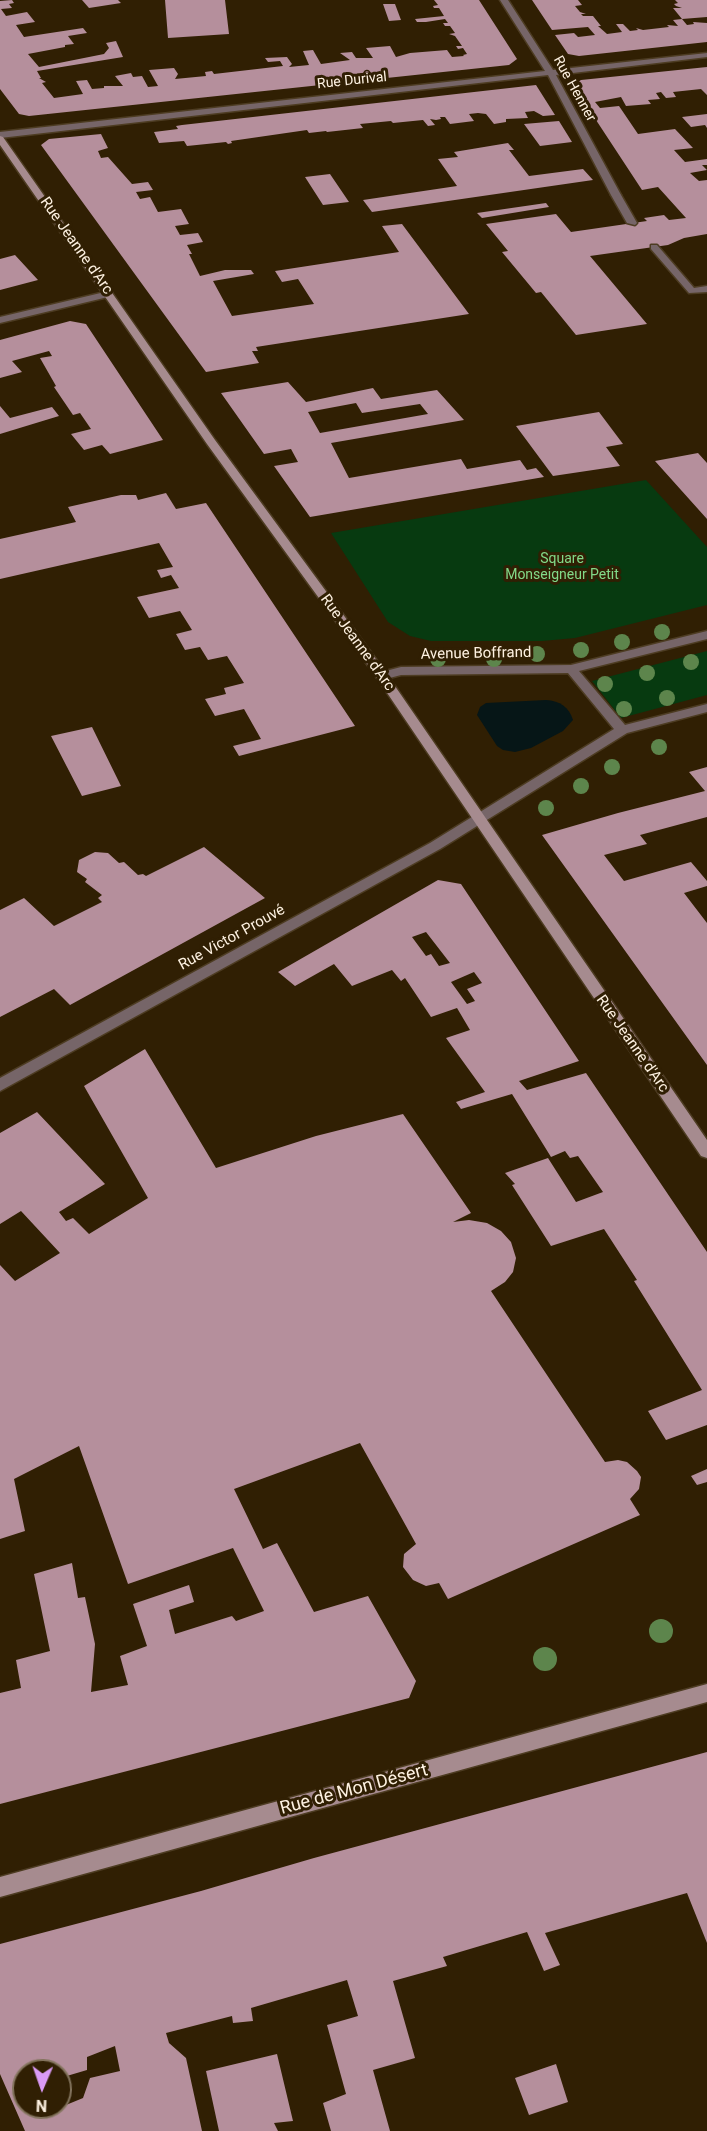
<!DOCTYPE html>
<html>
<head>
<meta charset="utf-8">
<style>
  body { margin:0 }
  #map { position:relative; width:707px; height:2131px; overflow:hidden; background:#301f03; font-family:Roboto,sans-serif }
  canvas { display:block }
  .north { position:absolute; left:12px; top:2059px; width:60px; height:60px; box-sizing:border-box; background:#301f03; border:2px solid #82735c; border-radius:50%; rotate:182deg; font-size:16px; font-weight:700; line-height:24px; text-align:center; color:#fdf1e1 }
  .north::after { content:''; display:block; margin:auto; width:21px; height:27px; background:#da9af6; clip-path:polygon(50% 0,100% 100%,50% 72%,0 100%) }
</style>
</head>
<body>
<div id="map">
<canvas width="707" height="2131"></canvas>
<div class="north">N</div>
</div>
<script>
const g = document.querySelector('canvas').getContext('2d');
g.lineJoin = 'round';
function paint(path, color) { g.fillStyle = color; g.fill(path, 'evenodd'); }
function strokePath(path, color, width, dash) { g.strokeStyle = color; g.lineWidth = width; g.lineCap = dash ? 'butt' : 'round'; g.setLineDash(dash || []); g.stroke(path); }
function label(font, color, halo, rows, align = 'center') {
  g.font = font + ' Roboto,sans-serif'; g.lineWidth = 6; g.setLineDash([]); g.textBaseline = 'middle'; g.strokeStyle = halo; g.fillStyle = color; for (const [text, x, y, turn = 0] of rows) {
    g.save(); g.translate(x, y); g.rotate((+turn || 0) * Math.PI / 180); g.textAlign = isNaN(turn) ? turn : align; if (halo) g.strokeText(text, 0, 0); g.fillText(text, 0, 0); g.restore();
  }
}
paint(new Path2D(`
  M646 480 707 547V605L575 638 542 641H431L410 636 388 622 331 533Z
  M707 651V695L621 718 592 681Z`), '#073a10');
paint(new Path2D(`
  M546 700C560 701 569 707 573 720L563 731 531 748 515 752 503 750 497 746 477 715 480 707 486 703Z`), '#061617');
paint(new Path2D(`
  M12 0 14 3 9 4 12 8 1 9 6 16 27 12 35 22 16 25 24 37 83 28 87 33 68 36 74 44 65 45V47L28 54 39 67 104 54 109 48 106 43 116 41 123 57 37 71 41 78H39L46 82 42 83 54 98 83 94 76 81 87 80 92 89 104 88V86H123L115 76 131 73 133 77 142 76 148 87 158 86 149 70 174 68 178 74 175 79 206 76 205 72 212 71 214 74 283 66 280 61 268 62 265 58 287 57 292 64 289 67 309 65 303 51 313 50 321 64 350 60 340 53 352 52 356 58H373L366 48 390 46 396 57 410 53 447 50 452 57 464 56 463 55 467 54 463 48 458 49 456 46H462L455 36 449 34 455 33 450 26H445L443 23H448L445 19 426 22H417L415 19 444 16 439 8H434L433 6 438 5 434 0H479L517 59 509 65 29 116 19 114 0 89V1Z
  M82 0H118L121 3 89 8Z
  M165 0H225L229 34 168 38Z
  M532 0H578L582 5 575 6 580 12 586 14H581L583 16H593L601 26H598L607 34 622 32 616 24H623L630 31 638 30 636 28 643 30 669 27 667 25 678 26 673 20 682 19 687 25 694 24 693 22 707 23V42L579 56 568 54 555 35 574 33 578 37 595 35 588 27 552 30Z
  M675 0H707V17L682 19 673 8H682L676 6 674 4 678 3Z
  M383 4H395L401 20 389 21Z
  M707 67V95L701 89 673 92 676 97 666 98 661 92 656 93 660 99 648 100 651 104 626 106 621 97 595 102 600 108 619 106 638 134 675 129 693 148 674 150 685 162 707 159V165H702L707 170 690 173 699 181 707 180V234L684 238 668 245 590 256 647 324 576 335 541 292 536 293 502 252 508 251 486 224 556 214 571 232 647 221 644 218 664 215 669 220 686 218 658 187 642 190 573 85 581 80Z
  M536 85 555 115 543 116 534 111 525 112 528 118 506 119V122L494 124 486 114 478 113 469 114 474 121 450 124 445 117H440L441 119 436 120 430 119 435 125 428 126 423 120 393 123 391 121 360 124 363 128 327 132 326 131 309 133 307 130 231 141 232 143 228 144 226 142 187 146 184 141 159 143 154 132 178 129 176 126 182 125Z
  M707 114V128L705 125 691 127 682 117Z
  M559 121 572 142 540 146 524 124Z
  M101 134 108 148 98 151 101 158 108 157 132 184 148 182 153 190 136 192 140 199 150 197 158 212 181 209 189 224 175 226 180 235 198 233 203 242 187 245 192 254H189L200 276 225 270H251L254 274 213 281 232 316 314 304 298 279 282 282 275 271 399 252 382 226 402 224 469 314 256 347 258 351H252L259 363 206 372 41 145 49 139Z
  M508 143 514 150H509L529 176 583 169 593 180 372 212 363 200 457 186 438 159 458 157 454 152Z
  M330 174 349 202 323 205 305 177Z
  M546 203 549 207 482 218 477 213Z
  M15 255 38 280 0 290V259Z
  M70 321 86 324 163 440 110 454 102 445 84 450 71 434 91 429 80 413 73 415 54 387 56 386 40 358 52 356 49 351 12 361 22 372 0 378V340Z
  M288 382 306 402 373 388 381 399 437 390 464 420 331 443 349 478 461 459 467 469 520 460 527 470 536 468 544 477 310 517 274 466 298 462 291 449 264 454 221 393ZM356 403 362 413 420 404 428 414 320 433 308 412Z
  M0 406 10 418 52 407 59 416 0 434Z
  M599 412 623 444 606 447 620 466 553 476 516 426Z
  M698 453 707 463V519L655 461Z
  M166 493 176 509 206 503 355 726 239 756 233 746 261 739 244 709 215 716 205 699 226 694 224 688 244 683 227 656 208 660 200 647 185 650 176 634 192 630 180 611 149 618 137 597 179 588 171 575 161 578 157 570 173 567 159 543 0 579V539L76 522 68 507 121 495H136L138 500Z
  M92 727 121 786 82 796 51 736Z
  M707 767V817L640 835 647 844 604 855 624 881 691 862 707 881V886L684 893 707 923V1065L542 835 618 813 705 791 689 772Z
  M204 847 265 898 70 1005 54 989 0 1017V910L24 898 54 926 102 902 98 898 102 895 85 882 87 879 77 872 79 860 95 852 108 853 119 863 124 862 138 875 143 874 146 876Z
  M438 880 461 884 579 1061 519 1081 527 1090 586 1073 707 1252V1425L666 1440 648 1411 702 1390 634 1281 637 1280 604 1229 551 1246 512 1185 515 1184 505 1173 548 1158 576 1202 603 1192 578 1156 570 1158 565 1151 551 1157 512 1094 461 1109 456 1102 485 1092 446 1038 470 1030 457 1008 431 1017 405 978 401 981 392 970 352 986 334 964 295 986 278 972ZM426 932 450 963 439 966 431 954 426 956 412 937ZM474 972 482 983 467 989 475 1001 467 1004 451 982Z
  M145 1049 216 1168 316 1136 403 1114 471 1213 453 1222 469 1220 487 1223 501 1231 511 1242 516 1258 513 1272 505 1282 491 1291 605 1462 618 1460 627 1462 637 1471 641 1477 639 1489 630 1499 640 1515 448 1599 439 1583 426 1586 413 1580 403 1567 404 1554 416 1544 360 1443 234 1489 263 1549 277 1543 314 1612 368 1596 416 1681 409 1698 0 1804V1693L21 1688 16 1660 50 1651 34 1574 72 1563 78 1598 85 1597 95 1644 91 1692 128 1685 120 1656 147 1646 133 1604 189 1585 194 1602 169 1610 175 1634 232 1616 236 1621 264 1611 233 1548 128 1584 79 1446 14 1479 25 1531 0 1539V1265L15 1281 60 1253 21 1211 0 1224V1133L37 1112 105 1184 59 1212 66 1221 73 1218 89 1234 148 1198 84 1086Z
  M707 1469V1482L697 1485 691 1476Z
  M707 1752V1943L687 1893 545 1933 560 1965 544 1971 527 1932 443 1957 447 1966 393 1981 415 2058 373 2070 390 2131H331L323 2103 346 2094 327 2025 358 2016 347 1980 251 2008 253 2021 233 2023 232 2016 166 2033 169 2043 186 2058 202 2131H25L0 2074V1944L201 1891 314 1858ZM115 2046 120 2071 90 2078 83 2098 66 2105 60 2092V2107H24V2071H60V2078L87 2070V2057Z
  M277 2054 293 2121 274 2123 278 2131H219L206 2071Z
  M556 2064 568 2102 529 2115 515 2078Z`), '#b58f9c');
const service = new Path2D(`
  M616 192 621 195 637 223 635 225 627 223 611 195Z
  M651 245H657L694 288 707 286V292L689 293 651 249Z`);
const minor = new Path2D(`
  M500 0H508L553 70 707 53V57L556 75 621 195 619 197 611 195 548 75 0 138V132L545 71Z
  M109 291 112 292V296L0 323V317Z
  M707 631V639L579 671 625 725 707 704V712L627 733 440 849 0 1091V1078L430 843 614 729 568 673 401 675 382 680 376 676 378 673 401 667 571 665Z`);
const secondary = new Path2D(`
  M0 136 3 137 215 440 386 673 707 1140V1158L701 1156 377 678 207 444 0 145Z
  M707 1684V1702L0 1897V1877Z`);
strokePath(service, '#4d3c22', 3);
strokePath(minor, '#4d3c22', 3);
strokePath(secondary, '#4d3c22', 3);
paint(service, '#766568');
paint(minor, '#766568');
paint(secondary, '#a68b8f');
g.fillStyle = '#5d854c';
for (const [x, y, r] of [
  [662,632,8],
  [622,642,8],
  [581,650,8],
  [537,654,8],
  [438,659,8],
  [494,659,8],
  [691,662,8],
  [647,673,8],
  [605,684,8],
  [667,698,8],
  [624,709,8],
  [659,747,8],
  [612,767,8],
  [581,786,8],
  [546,808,8],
  [661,1631,12],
  [545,1659,12]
]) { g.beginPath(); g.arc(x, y, r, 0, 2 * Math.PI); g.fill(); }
label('14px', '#fdf1e1', '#301f03', [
  ["Rue Durival",352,81,-6],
  ["Rue Henner",574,89,61]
]);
label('14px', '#82d988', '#301f03', [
  ["Square",562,559],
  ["Monseigneur Petit",562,575]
]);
label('15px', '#fdf1e1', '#301f03', [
  ["Rue Jeanne d'Arc",76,246,55],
  ["Rue Jeanne d'Arc",357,643,54],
  ["Avenue Boffrand",476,654,-1],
  ["Rue Victor Prouvé",232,938,-29],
  ["Rue Jeanne d'Arc",632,1044,55]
]);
label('18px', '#fdf1e1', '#301f03', [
  ["Rue de Mon Désert",354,1790,-15]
]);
</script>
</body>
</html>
